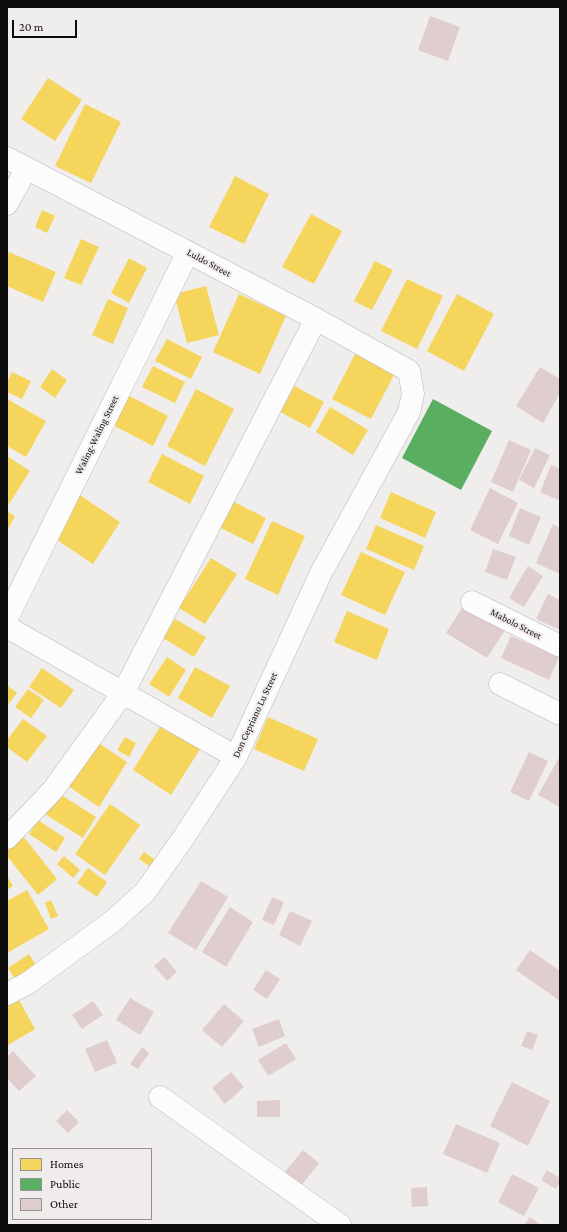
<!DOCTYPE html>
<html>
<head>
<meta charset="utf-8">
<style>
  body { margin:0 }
  #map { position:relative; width:567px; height:1232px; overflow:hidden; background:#f0eded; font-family:"Crimson Pro",serif }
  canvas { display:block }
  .frame { position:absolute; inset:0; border:8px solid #0d0c0c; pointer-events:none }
  .legend { position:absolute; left:12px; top:1148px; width:140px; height:72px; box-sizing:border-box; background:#f1ecec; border:1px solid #969292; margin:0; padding:5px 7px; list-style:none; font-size:12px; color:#0d0c0c }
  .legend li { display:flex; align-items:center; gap:8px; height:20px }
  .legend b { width:20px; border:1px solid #969292 }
  .scale { position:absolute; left:12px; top:20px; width:65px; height:18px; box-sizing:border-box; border:2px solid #0d0c0c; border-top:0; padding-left:5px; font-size:12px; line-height:14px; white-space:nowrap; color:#0d0c0c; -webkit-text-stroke:3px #f1ecec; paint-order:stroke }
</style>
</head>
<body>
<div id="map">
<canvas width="567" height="1232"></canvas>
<div class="frame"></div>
<ul class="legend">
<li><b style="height:11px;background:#f6d55c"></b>Homes</li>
<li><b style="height:11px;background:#5aae61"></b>Public</li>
<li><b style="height:11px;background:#e0cecf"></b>Other</li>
</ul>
<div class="scale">20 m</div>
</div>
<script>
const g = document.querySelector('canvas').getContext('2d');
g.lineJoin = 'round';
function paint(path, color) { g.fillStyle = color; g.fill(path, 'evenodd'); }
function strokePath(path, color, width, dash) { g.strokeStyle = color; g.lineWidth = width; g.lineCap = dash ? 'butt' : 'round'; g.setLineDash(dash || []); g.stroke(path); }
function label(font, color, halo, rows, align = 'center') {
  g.font = font + ' "Crimson Pro",serif'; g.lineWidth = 4; g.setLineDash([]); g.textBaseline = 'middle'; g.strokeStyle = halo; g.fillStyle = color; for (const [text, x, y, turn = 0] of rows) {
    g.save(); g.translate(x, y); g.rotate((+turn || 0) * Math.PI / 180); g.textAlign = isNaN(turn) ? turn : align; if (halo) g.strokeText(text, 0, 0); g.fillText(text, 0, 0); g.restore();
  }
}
paint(new Path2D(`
  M48 78 82 100 55 141 21 119Z
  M85 104 121 122 91 183 55 166Z
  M235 176 269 194 244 244 209 227Z
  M42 210 55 216 47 233 35 227Z
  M311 214 342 231 314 284 282 267Z
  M81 239 99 247 81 285 64 278Z
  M9 252 56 272 43 302 7 286V257Z
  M129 258 147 268 129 303 111 293Z
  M375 261 393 270 372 310 354 301Z
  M407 279 443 296 417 349 381 331Z
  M206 286 219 335 187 343 174 294Z
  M239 294 286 316 260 374 213 352Z
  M457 294 494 314 464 371 427 351Z
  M108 299 128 308 113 344 92 335Z
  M167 339 202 357 191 379 155 361Z
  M355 354 394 375 371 419 332 399Z
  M153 366 185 382 175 403 142 387Z
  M52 369 67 380 55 398 40 387Z
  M12 372 31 381 22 399 7 392V382Z
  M287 382 324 402 310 428 273 408Z
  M196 389 234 409 205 466 167 446Z
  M120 391 168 416 153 446 105 421Z
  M7 399 46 421 26 457 7 446Z
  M330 407 368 430 353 455 316 432Z
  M162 454 204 476 190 504 148 482Z
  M7 456 30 471 9 504 7 502Z
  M391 492 436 512 425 538 380 518Z
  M78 494 120 522 93 564 51 536Z
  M230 500 266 518 253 544 217 526Z
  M7 511 15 516 7 531Z
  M272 521 305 536 278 595 245 579Z
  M376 525 424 546 414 570 366 549Z
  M361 552 405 572 385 615 341 595Z
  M211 558 237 574 205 624 179 608Z
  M347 611 389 629 377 660 334 642Z
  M175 619 206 637 194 657 163 638Z
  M167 657 186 670 169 697 149 684Z
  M195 667 230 686 212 718 178 698Z
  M42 668 74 690 61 708 29 687Z
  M7 685 17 693 7 706Z
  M28 689 44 700 31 718 15 707Z
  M268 717 318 739 304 771 254 749Z
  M23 719 47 736 27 762 7 747V740Z
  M163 722 202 746 171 795 133 770Z
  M125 737 136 743 129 757 117 750Z
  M97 742 127 762 99 807 68 786Z
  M55 791 96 817 83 838 42 812Z
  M110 804 140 825 105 875 75 854Z
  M38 820 65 838 56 852 29 834Z
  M23 836 57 879 38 895 7 856V849Z
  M144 852 160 863 155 870 139 859Z
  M64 856 80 870 73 878 57 864Z
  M88 868 107 882 97 897 77 883Z
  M7 876 13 886 7 890Z
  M27 890 49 929 7 953V901Z
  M51 900 58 916 51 919 45 903Z
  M29 954 38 968 16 981 8 968Z
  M18 998 35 1029 8 1045 7 1005Z`), '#f6d55c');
paint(new Path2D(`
  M433 399 492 431 461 490 402 458Z`), '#5aae61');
paint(new Path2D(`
  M430 16 460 27 448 61 418 50Z
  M540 367 560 379V393L543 423 516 406Z
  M509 440 531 450 513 492 491 482Z
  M535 448 550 455 534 488 519 480Z
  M551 465 560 469V494L558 500 540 492Z
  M490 488 518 503 498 544 470 530Z
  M520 508 541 517 529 545 509 536Z
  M553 524 560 528V574L536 563Z
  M493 549 516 557 507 580 485 572Z
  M528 566 543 576 524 607 509 598Z
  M548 594 560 600V630L536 619Z
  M466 602 507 627 487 658 446 633Z
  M511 636 559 657 549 680 501 658Z
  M529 752 548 761 529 801 510 792Z
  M560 756V807L538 795Z
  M201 881 228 897 196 950 168 933Z
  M272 897 284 902 274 925 262 920Z
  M230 907 253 922 226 967 202 952Z
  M290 911 312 921 300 946 279 935Z
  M530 950 560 971V1001L516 970Z
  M164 957 177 972 167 981 154 966Z
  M266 970 280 979 267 999 253 990Z
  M130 998 154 1012 140 1035 116 1020Z
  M93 1001 103 1015 82 1029 72 1015Z
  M224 1004 244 1021 222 1047 202 1030Z
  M279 1019 285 1036 259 1047 252 1029Z
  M527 1031 538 1035 532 1050 521 1046Z
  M107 1040 117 1063 95 1072 85 1049Z
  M286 1043 296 1059 268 1076 258 1060Z
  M142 1047 149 1053 138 1069 130 1064Z
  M13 1051 36 1076 19 1091 7 1078V1057Z
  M231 1072 244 1087 225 1104 212 1088Z
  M512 1082 550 1101 528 1146 490 1126Z
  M280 1100V1117H257V1101Z
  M67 1110 79 1122 68 1133 56 1121Z
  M456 1124 500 1143 487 1173 443 1154Z
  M303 1150 319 1163 301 1186 284 1173Z
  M547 1170 560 1178V1182L556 1189 541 1180Z
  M512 1174 539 1188 524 1216 498 1202Z
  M427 1187 428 1206 412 1207 411 1188Z
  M530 1217 541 1225H524Z`), '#e0cecf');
const minor = new Path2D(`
  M7 158 316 319 409 371 413 394 409 412 321 573 236 757 182 840 145 892 113 921 28 983 7 994
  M7 204 27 168
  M472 602 560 646
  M7 618 188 252
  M7 627 236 757
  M500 684 560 714
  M7 838 53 790 123 693 316 319
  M160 1097 340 1225`);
strokePath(minor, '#b8b5b5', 23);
strokePath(minor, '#fdfcfc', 22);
label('10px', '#0d0c0c', '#f1ecec', [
  ["Luldo Street",209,263,28],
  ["Waling-Waling Street",97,435,-64],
  ["Mabolo Street",516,624,27],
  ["Don Cepriano Lu Street",255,715,-65]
]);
</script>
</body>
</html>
